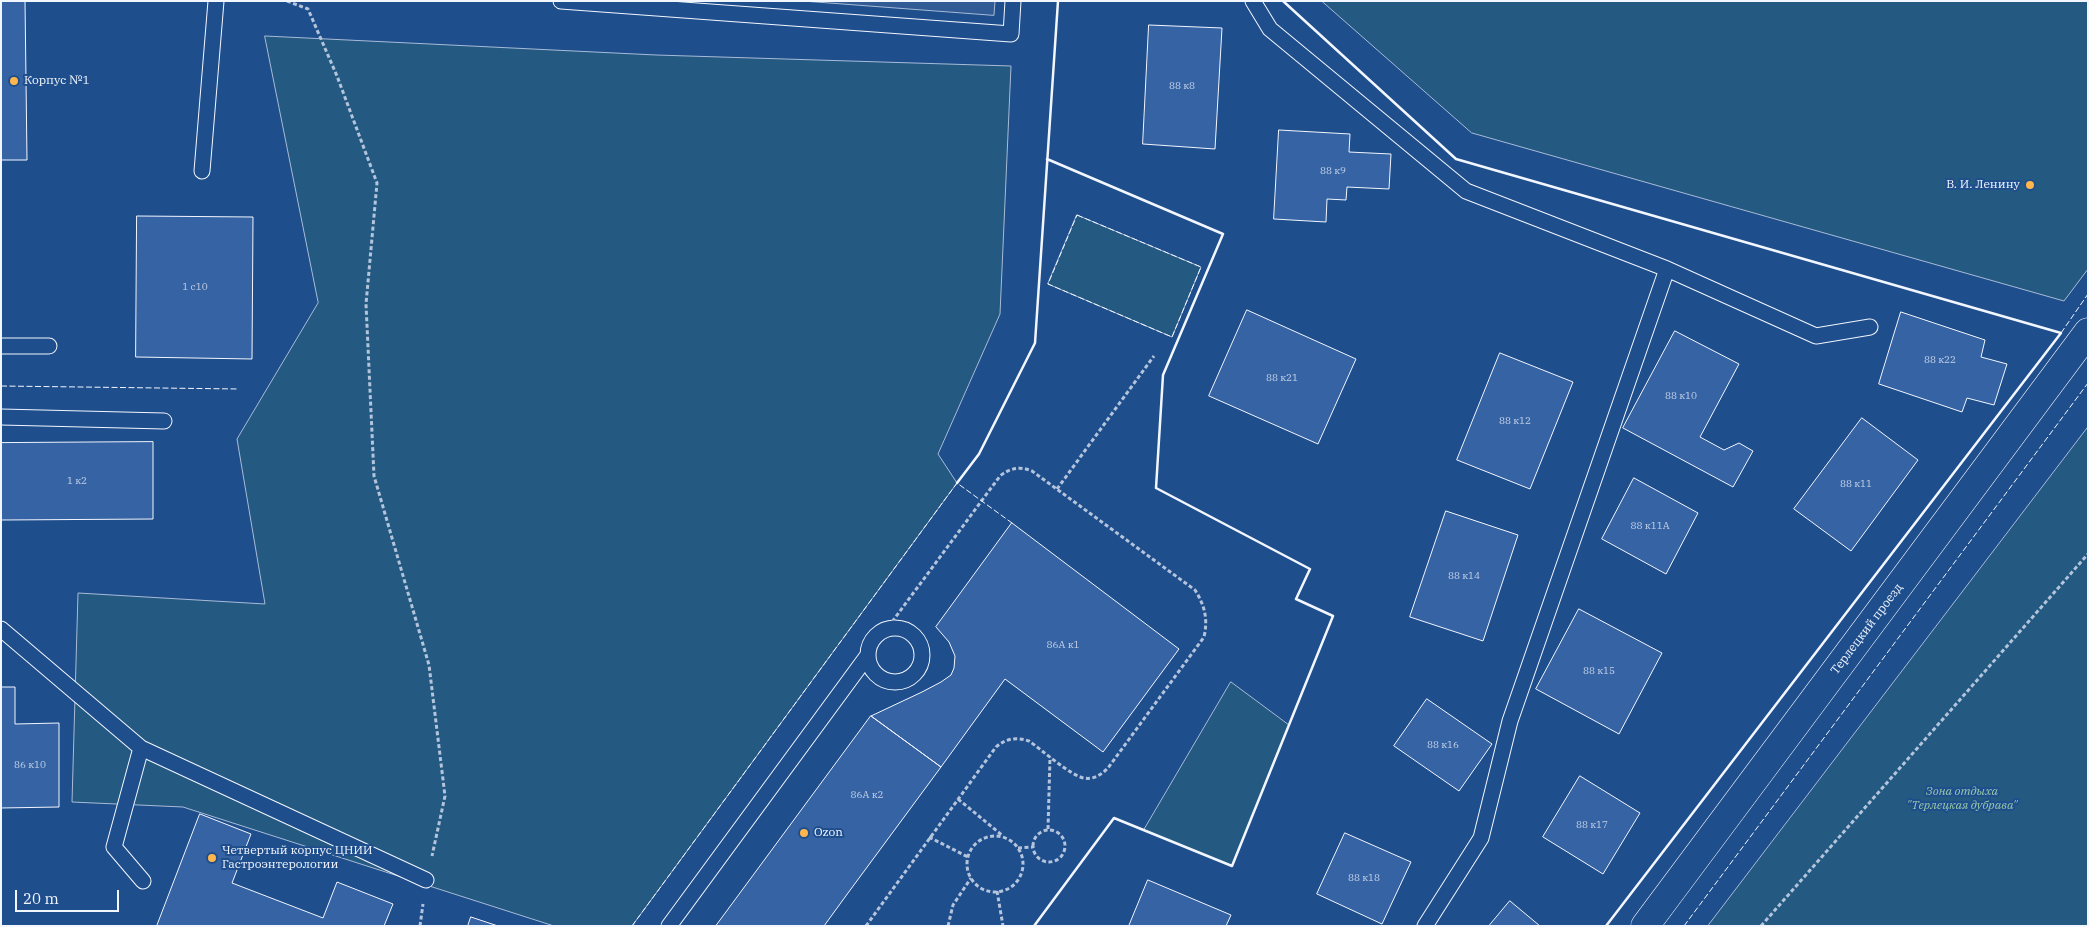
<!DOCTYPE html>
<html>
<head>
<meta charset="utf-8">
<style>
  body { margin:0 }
  #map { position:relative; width:2089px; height:927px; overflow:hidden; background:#1f4e8c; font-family:"IBM Plex Serif",serif }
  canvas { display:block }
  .frame { position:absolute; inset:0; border:2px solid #f2f6ff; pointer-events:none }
  .scale { position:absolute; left:15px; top:890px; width:104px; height:22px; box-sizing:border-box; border:2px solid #f2f6ff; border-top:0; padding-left:6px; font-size:15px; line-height:18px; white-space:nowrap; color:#f2f6ff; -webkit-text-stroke:4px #1f4e8c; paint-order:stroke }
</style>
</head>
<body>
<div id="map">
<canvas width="2089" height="927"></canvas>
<div class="frame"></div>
<div class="scale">20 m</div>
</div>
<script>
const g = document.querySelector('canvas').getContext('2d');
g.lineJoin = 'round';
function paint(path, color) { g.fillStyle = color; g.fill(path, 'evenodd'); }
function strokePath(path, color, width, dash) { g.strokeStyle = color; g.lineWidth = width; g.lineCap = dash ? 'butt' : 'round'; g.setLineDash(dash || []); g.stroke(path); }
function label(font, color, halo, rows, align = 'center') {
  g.font = font + ' "IBM Plex Serif",serif'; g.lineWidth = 4; g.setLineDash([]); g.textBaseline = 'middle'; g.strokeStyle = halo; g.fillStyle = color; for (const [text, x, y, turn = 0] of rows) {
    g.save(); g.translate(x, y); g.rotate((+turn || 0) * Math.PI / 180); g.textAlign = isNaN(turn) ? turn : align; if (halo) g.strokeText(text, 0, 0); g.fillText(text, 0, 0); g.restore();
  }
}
const green = new Path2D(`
  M1322 1H2088V269L2064 301 1472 133Z
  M265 36 656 55 1011 66 1000 314 938 454 957 483 632 926H554L183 807 72 802 78 593 265 604 237 439 318 303Z
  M1077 215 1201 267 1172 337 1048 284Z
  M2088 427V926H1708Z
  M1231 682 1289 725 1232 866 1144 830Z`);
paint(green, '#245a82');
strokePath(green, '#a8bbd7', 1);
const parking = new Path2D(`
  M803 1H995L994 15Z`);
paint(parking, '#305b95');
strokePath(parking, '#a8bbd7', 1);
const building = new Path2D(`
  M1 1H25L27 160H1Z
  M1149 25 1222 28 1215 149 1143 144Z
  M1279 130 1350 134 1349 152 1391 154 1389 189 1347 187 1346 200 1327 199 1326 222 1274 219Z
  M137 216 253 217 252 359 136 357Z
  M1247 310 1356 359 1318 444 1209 396Z
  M1901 312 1985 340 1981 357 2007 364 1994 405 1967 398 1962 412 1879 384Z
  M1675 331 1739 364 1700 437 1724 450 1739 443 1753 451 1733 487 1623 428Z
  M1500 353 1573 382 1530 489 1457 460Z
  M1862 418 1918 460 1851 551 1794 509Z
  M153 442V519L1 520V443Z
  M1634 478 1698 513 1666 574 1602 539Z
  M1446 511 1518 535 1483 641 1410 617Z
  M1012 523 1179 649 1103 752 1005 679 941 767 871 716 922 692 941 682 951 675 954 668 955 656 949 642 936 627Z
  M1579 609 1662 653 1619 734 1536 689Z
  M1 687H15V724L59 723V807L1 808Z
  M1427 699 1492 744 1459 791 1394 746Z
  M871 716 941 767 848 893 824 926H716Z
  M1580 776 1640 813 1603 874 1543 837Z
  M200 814 251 834 232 883 323 918 337 882 393 904 384 926H157Z
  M1345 833 1411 862 1382 924 1317 894Z
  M1148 880 1231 915 1226 926H1129Z
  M1510 901 1540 926H1489Z
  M471 917 498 926H468Z`);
paint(building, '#3563a3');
strokePath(building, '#f2f6ff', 1);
const lane = new Path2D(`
  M561 1 1011 34 1013 1
  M1253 1 1270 29 1466 191 1667 269 1510 721 1481 838 1425 926
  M202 171 216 1
  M1667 269 1816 336 1870 327
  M1 346H49
  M1 417 164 421
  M868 655a27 27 0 1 1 54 0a27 27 0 1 1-54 0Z
  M1 629 141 748 426 880
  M141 748 114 847 143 881
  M669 926 868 655`);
const street = new Path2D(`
  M1645 926 2088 332`);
strokePath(lane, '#f2f6ff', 17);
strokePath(street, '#f2f6ff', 29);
strokePath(new Path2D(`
  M287 1 308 9 337 76 377 183 366 304 374 476 429 665 445 796 432 856
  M1057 489 1154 356
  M958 799 1003 836
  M1048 829 1050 757
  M1033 846a16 16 0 1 1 32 0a16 16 0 1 1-32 0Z
  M967 864a28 28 0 1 1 56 0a28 28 0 1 1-56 0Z
  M929 837 968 857
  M1018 848 1033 847
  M997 891 1003 926
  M420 926 423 904
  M866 926 996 747C1006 738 1017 737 1029 741 1042 750 1071 776 1084 778 1094 780 1102 774 1108 768L1204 637C1208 619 1205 606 1195 590L1032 471C1020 466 1010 468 1000 476L886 630
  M948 926 953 905 971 878
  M1761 926 2088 554`), '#b3c4dc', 3, [4, 2.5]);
strokePath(lane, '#1f4e8c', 15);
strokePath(street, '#1f4e8c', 28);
strokePath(new Path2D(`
  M1077 215 1201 267 1172 337 1048 284Z
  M2061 333 2088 294
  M1 386 239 389
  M632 926 957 483 1012 523
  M1684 926 2088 383`), '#f2f6ff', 1, [6, 2.5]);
strokePath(new Path2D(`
  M1283 1 1456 159 2061 333 1606 926
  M957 483 979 454 1035 343 1058 1
  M1034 926 1114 818 1232 866 1333 616 1296 599 1310 569 1156 488 1163 375 1223 234 1047 159`), '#f2f6ff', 2.5);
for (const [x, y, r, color] of [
  [14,81,5,"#ffb74d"],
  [2030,185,5,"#ffb74d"],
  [804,833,5,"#ffb74d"],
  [212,858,5,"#ffb74d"]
]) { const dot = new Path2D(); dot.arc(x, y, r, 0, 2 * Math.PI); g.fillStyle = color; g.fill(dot); strokePath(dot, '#1f4e8c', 2); }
label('10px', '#c3d1e8', null, [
  ["88 к8",1182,86],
  ["88 к9",1333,171],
  ["1 с10",195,287],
  ["88 к22",1940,360],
  ["88 к21",1282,378],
  ["88 к10",1681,396],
  ["88 к12",1515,421],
  ["1 к2",77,481],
  ["88 к11",1856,484],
  ["88 к11А",1650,526],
  ["88 к14",1464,576],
  ["86А к1",1063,645],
  ["88 к15",1599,671],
  ["88 к16",1443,745],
  ["86 к10",30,765],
  ["86А к2",867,795],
  ["88 к17",1592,825],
  ["88 к18",1364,878]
]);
label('12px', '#f2f6ff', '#1f4e8c', [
  ["Корпус №1",24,81],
  ["В. И. Ленину",2020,185,"right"],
  ["Ozon",814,833],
  ["Четвертый корпус ЦНИИ",222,851],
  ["Гастроэнтерологии",222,865]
], 'left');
label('12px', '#f2f6ff', '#1f4e8c', [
  ["Терлецкий проезд",1867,629,-53]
]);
label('italic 12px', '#97c8a6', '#1f4e8c', [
  ["Зона отдыха",1962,792],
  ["\"Терлецкая дубрава\"",1962,806]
]);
</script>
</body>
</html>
